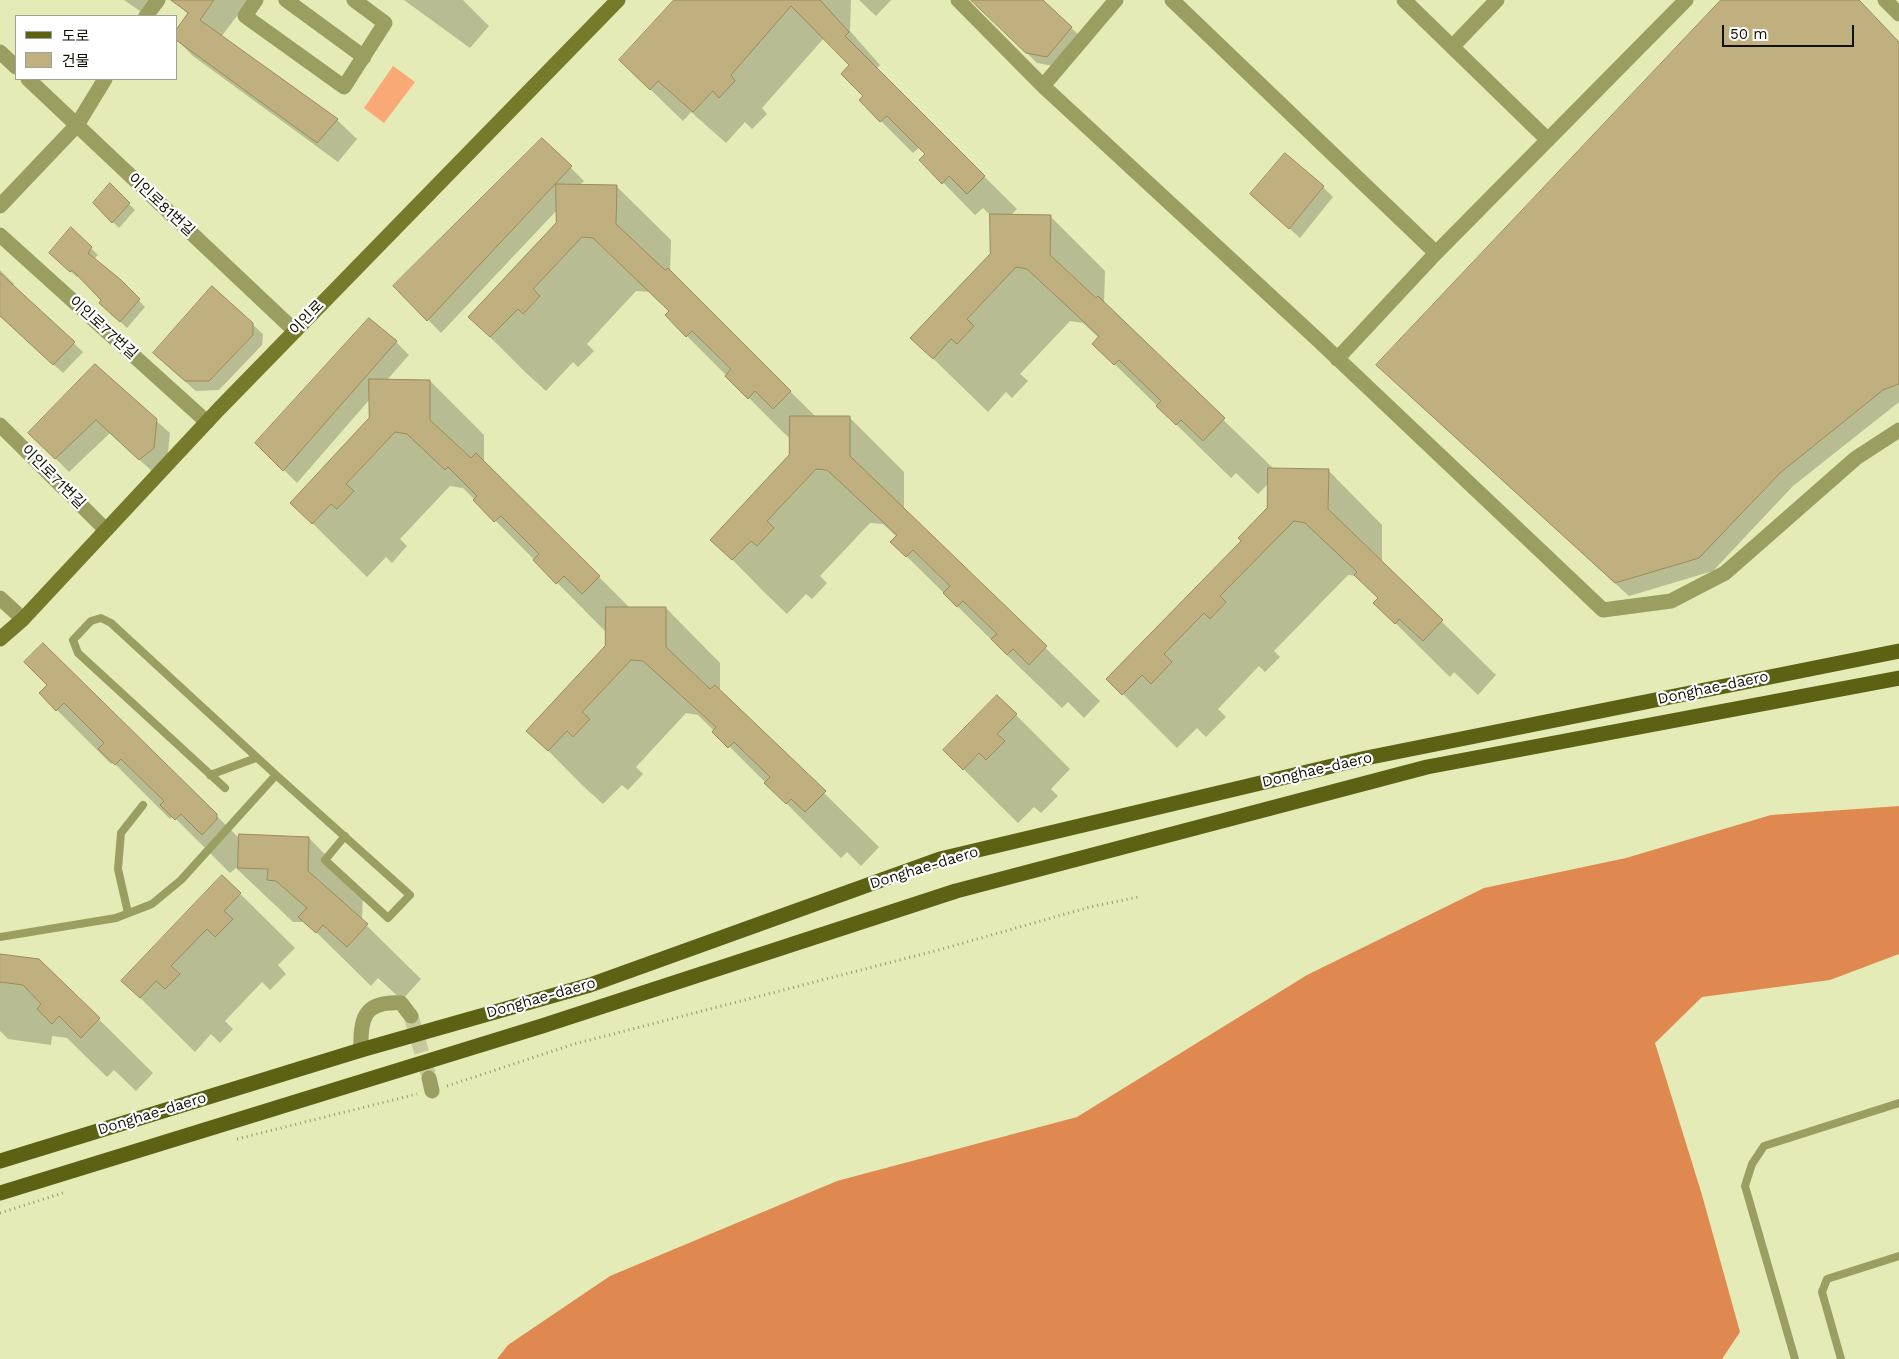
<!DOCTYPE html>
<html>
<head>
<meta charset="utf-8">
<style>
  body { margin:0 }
  #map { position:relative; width:1899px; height:1359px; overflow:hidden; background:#e5ebb7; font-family:"Work Sans","Noto Sans KR",sans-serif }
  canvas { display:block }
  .legend { position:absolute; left:15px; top:15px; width:162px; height:65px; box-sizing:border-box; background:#fff; border:1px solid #9fa099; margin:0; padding:6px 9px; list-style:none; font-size:15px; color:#101101 }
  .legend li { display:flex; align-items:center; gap:10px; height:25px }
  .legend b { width:25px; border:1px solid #9fa099 }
  .scale { position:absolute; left:1722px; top:25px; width:132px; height:22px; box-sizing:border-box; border:2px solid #101101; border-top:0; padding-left:6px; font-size:15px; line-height:18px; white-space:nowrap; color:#101101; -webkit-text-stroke:4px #fff; paint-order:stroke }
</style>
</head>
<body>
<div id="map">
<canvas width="1899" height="1359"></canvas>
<ul class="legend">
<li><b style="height:6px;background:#5c6114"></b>도로</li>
<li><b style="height:14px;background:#c0b07f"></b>건물</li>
</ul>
<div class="scale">50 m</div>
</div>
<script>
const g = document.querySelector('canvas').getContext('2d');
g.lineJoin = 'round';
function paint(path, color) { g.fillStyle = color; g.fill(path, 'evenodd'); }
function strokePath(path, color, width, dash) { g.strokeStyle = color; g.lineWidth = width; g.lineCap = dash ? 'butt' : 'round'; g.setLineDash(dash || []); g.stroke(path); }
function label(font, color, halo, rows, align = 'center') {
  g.font = font + ' "Work Sans","Noto Sans KR",sans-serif'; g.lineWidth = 4.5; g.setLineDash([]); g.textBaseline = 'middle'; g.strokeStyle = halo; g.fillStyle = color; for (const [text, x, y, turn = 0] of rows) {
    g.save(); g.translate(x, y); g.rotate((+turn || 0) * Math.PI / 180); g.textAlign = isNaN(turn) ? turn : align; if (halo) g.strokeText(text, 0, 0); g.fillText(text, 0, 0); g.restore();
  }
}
paint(new Path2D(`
  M393 66 415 82 384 123 364 108Z`), '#f9a976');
paint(new Path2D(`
  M1899 806V954L1830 980 1702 997 1655 1043 1702 1195 1740 1332 1722 1359H497L508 1345 610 1276 837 1181 1077 1117 1307 975 1484 888 1626 858 1771 815Z`), '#df8950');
paint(new Path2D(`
  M124 0H160L147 16Z
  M179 0H249L221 37 337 120 357 139 338 162 193 56 176 39 189 15 177 3Z
  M404 0H463L489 26 470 48Z
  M675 0H851L850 31 880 65 876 69 1017 209 1010 216H1050L1105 271 1104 304 1275 470H1328L1382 525V563L1496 675 1478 695 1454 672 1450 677 1375 603 1379 598 1357 576 1348 575 1274 651 1280 657 1265 672 1259 666 1218 709 1226 717 1206 737 1197 728 1177 748 1108 679 1243 541 1269 508V483L1258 494 1236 473 1231 478 1094 344 1099 338 1083 323 1070 321 1020 374 1028 381 1012 398 1006 392 988 412 912 338 991 254V216L983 208 975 215 921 160 927 154 920 147 913 153 860 100 865 96 851 65 824 38 762 108 767 114 752 129 745 122 726 143 691 112 683 121 620 60Z
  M859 0H891L876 16Z
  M974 0H1041L1081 37 1058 67 1037 63Z
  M1723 0H1858L1899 43V402L1793 486 1713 571 1629 596 1391 378Z
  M542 139 584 181 580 185 616 186 671 240 670 272 816 417 850 418 904 472V510L1100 701 1084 718 1068 702 1062 708 1012 660 892 542 897 537 883 524 870 523 820 576 827 583 812 599 806 594 787 614 766 594 712 539 790 456 791 440 666 315 670 312 649 292 636 291 587 344 594 351 578 367 573 362 546 391 524 371 470 317 557 224V210L441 333 395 286Z
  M110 185 135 210 119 228 94 203Z
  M1323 187 1333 197 1300 238 1262 204Z
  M71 229 98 255 94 259 119 280 145 307 127 328 107 309 103 300 79 275 77 277 57 260Z
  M0 270 14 284 12 286 83 352 63 373 0 316Z
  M252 324 263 334 262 345 219 390 196 391 164 363Z
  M396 342 409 355 387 380 430 381 484 435V462L630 608H666L720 663V691L879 847 861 866 847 852 841 858 698 715 686 713 636 767 643 774 628 790 622 785 603 804 582 785 528 730 606 647V632L463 488 450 486 400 539 407 546 392 563 386 557 367 577 292 503 370 419V399L297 483 257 443Z
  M95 366 170 433 167 462 154 473 110 433 69 472 30 433Z
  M43 644 240 839 309 838 363 893 362 921 421 979 402 1000 378 978 371 986 306 922H293L236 868 230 873 173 816 170 819 113 762 111 764 40 693 49 685Z
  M1016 715 1070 769 1051 789 1058 796 1041 813 1034 807 1018 823 944 750Z
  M222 876 295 948 278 965 286 974 270 990 262 982 225 1021 233 1029 220 1043 211 1034 195 1052 123 981Z
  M0 955 39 960 153 1073 136 1091 114 1070 107 1077 67 1038 52 1036 51 1045 8 1039 0 1031Z`), '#0003');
const building = new Path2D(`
  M171 0H214L200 20 338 119 317 143 176 40V30L188 13Z
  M674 0H820L849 32 845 36 985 176 967 194 949 176 942 184 919 160 925 154 887 116 880 122 859 100 863 96 841 74 849 65 791 6 731 75 735 81 719 98 713 91 693 112 658 81 650 90 619 60Z
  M971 0H1043L1072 27 1047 57 1026 53Z
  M1721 0H1859L1899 42V384L1883 390 1780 473 1699 558 1615 583 1376 365Z
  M542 138 572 166 427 321 393 286Z
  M1285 153 1324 186 1289 229 1250 194Z
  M110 183 130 203 112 223 93 203Z
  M556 184 617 185 616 224 665 270 668 268 791 391 773 409 755 391 748 399 725 376 731 369 692 331 686 337 665 315 669 311 593 238 582 237 533 289 540 296 523 314 518 309 490 337 468 317 556 223Z
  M990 214 1051 215 1050 255 1096 298 1098 296 1225 418 1203 441 1181 420 1176 425 1156 406 1161 401 1119 360 1114 365 1092 344 1099 336 1027 269 1016 267 967 319 974 326 957 344 951 339 933 359 910 338 990 254Z
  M71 227 92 247 88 253 120 279 140 299 120 322 99 303 101 300 72 270 70 272 49 253Z
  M0 273 75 342 53 365 0 316Z
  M212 286 253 323V335L209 381H185L153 353Z
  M369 318 397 341 283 471 255 443Z
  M95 364 157 419 154 448 139 460 96 420 55 459 28 433Z
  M369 379 430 380V420L471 458 476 453 600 576 582 594 564 576 556 584 533 560 539 554 501 516 494 522 473 500 477 496 448 467 445 470 407 434 395 432 346 484 354 491 337 509 331 504 312 524 290 503 369 418Z
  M790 416H850V456L1047 646 1029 665 1013 649 1007 655 991 639 997 634 963 601 957 607 943 593 950 586 913 550 906 557 890 542 897 535 827 470 816 469 767 521 774 528 757 546 751 541 732 560 710 540 789 455Z
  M1268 468 1329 469 1328 509 1443 620 1423 641 1399 619 1395 624 1373 603 1378 598 1354 575 1357 572 1305 523 1294 521 1220 596 1226 602 1210 619 1204 613 1164 654 1172 662 1151 684 1142 675 1122 695 1106 679 1241 541 1238 538 1267 508Z
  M606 607H666V647L710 689 715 685 826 791 805 812 791 799 786 804 764 783 770 777 734 742 728 748 712 732 716 727 643 661 631 660 582 712 590 719 573 737 567 731 548 751 526 731 605 646Z
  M43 643 217 814V819L202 835 181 814 175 820 160 805 164 801 121 759 115 765 98 749 104 743 64 703 56 711 39 693 47 685 24 662Z
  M997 695 1017 714 997 734 1005 741 986 760 979 753 963 770 943 750Z
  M239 834 309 837 308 871 368 924 347 947 323 925 316 933 298 917 307 908 276 881 267 880 268 869 238 868Z
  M222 875 241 893 224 911 233 919 215 937 207 929 171 966 180 974 165 989 156 981 140 998 121 981Z
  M0 954 39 959 100 1018 81 1038 59 1016 52 1024 37 1009 41 1004 23 985 0 982Z`);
paint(building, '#c0b07f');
strokePath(building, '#9a8b5b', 1);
strokePath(new Path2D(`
  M411 1016 428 1074`), '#c5ca9c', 15, [15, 8]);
strokePath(new Path2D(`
  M447 1086 574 1044 942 949 1090 907 1138 897
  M237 1139 417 1094
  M0 1213 66 1192`), '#949872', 3, [1, 4]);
strokePath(new Path2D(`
  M210 775 256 758
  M225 788 78 653 73 640 91 621 101 618 111 623 276 775
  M128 913 118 869 121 833 143 805
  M0 937 116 918 152 904 181 880 276 775 410 895 388 918 325 860 345 836
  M1795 1359 1745 1186 1752 1164 1764 1146 1899 1103
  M1841 1359 1822 1292 1827 1279 1899 1256`), '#9a9f61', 8);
strokePath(new Path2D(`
  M256 0 245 16 344 87 385 23 354 0
  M286 0 364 57
  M958 0 1043 86 1318 340 1603 610 1671 601 1725 573 1856 458 1899 430
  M1172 0 1436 253
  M1404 0 1548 140
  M1885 0 1899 14
  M146 16 158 0
  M1452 47 1497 0
  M0 52 16 67
  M28 79 295 331
  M1043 86 1116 0
  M0 206 77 125 105 79
  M0 235 207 422
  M1337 359 1436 253 1686 0
  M0 425 106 530
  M0 598 23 619
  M361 1050C360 1018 364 1001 401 1003L411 1016
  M429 1078 432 1091`), '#9a9f61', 15);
strokePath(new Path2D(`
  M0 639 23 619 218 410 618 0`), '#767b2c', 15);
strokePath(new Path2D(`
  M0 1161 361 1050 590 985 940 859 1366 758 1899 651
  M0 1193 542 1026 956 891 1427 767 1899 678`), '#5c6114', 15);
label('15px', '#101101', '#fff', [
  ["이인로81번길",161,205,43],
  ["이인로",307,318,-46],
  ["이인로77번길",103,328,42],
  ["이인로71번길",53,477,45],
  ["Donghae-daero",1713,688,-12],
  ["Donghae-daero",1317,770,-13],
  ["Donghae-daero",924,868,-17],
  ["Donghae-daero",541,998,-16],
  ["Donghae-daero",152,1114,-17]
]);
</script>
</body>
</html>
